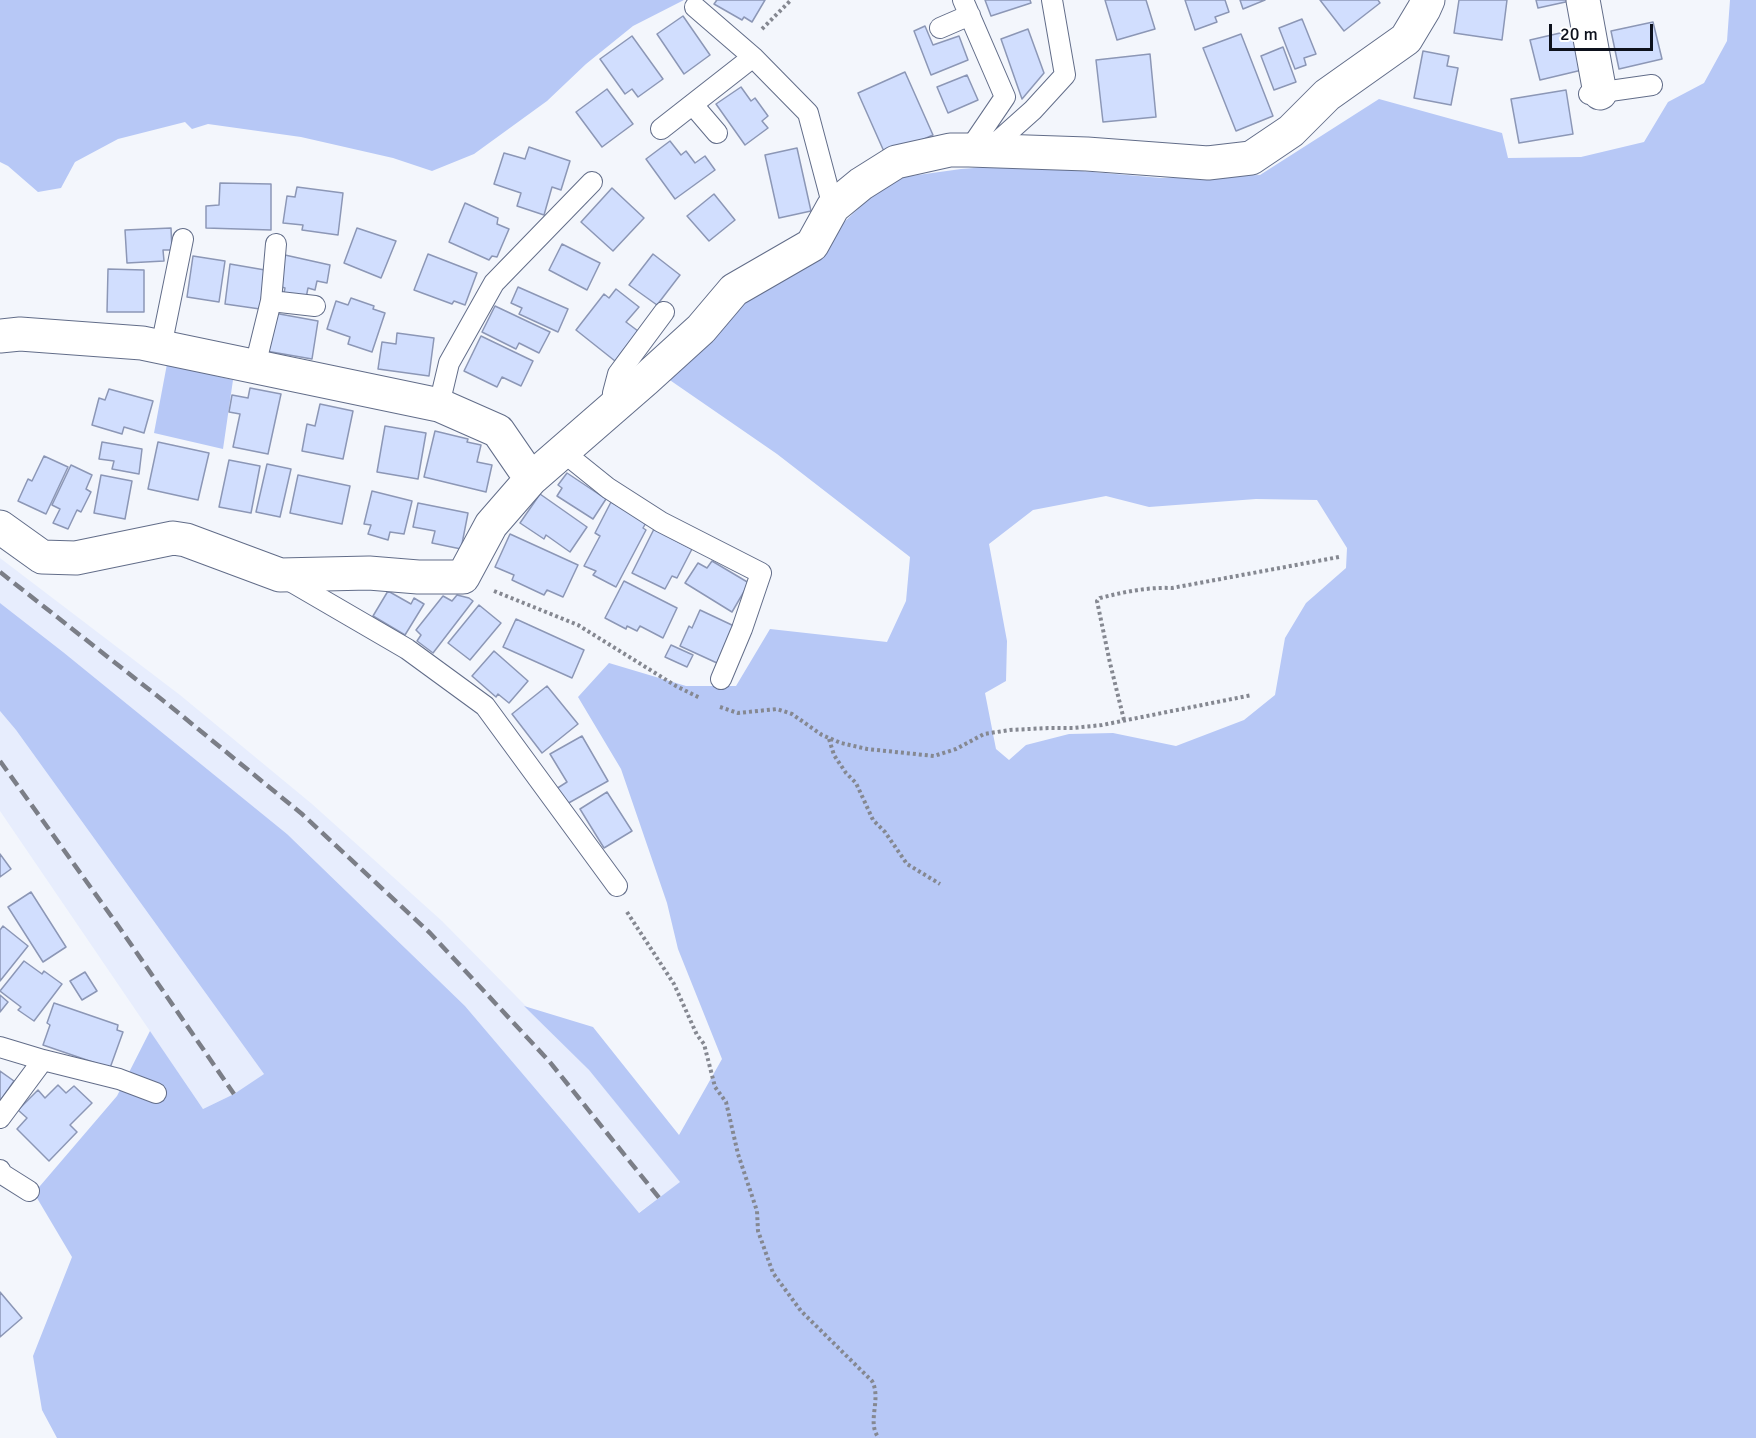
<!DOCTYPE html>
<html>
<head>
<meta charset="utf-8">
<style>
  body { margin:0 }
  #map { position:relative; width:1756px; height:1438px; overflow:hidden; background:#f3f6fc; font-family:Signika,sans-serif }
  canvas { display:block }
  .scale { position:absolute; left:1549px; top:24px; width:104px; height:27px; box-sizing:border-box; border:3px solid #0d111c; border-top:0; padding-left:8px; font-size:18px; line-height:21px; white-space:nowrap; color:#0d111c; -webkit-text-stroke:4px #fff; paint-order:stroke }
</style>
</head>
<body>
<div id="map">
<canvas width="1756" height="1438"></canvas>
<div class="scale">20 m</div>
</div>
<script>
const g = document.querySelector('canvas').getContext('2d');
g.lineJoin = 'round';
function paint(path, color) { g.fillStyle = color; g.fill(path, 'evenodd'); }
function strokePath(path, color, width, dash) { g.strokeStyle = color; g.lineWidth = width; g.lineCap = dash ? 'butt' : 'round'; g.setLineDash(dash || []); g.stroke(path); }
paint(new Path2D(`
  M0 558 180 695 312 804 442 921 589 1070 681 1182 638 1213 567 1126 465 1006 287 834 63 652 0 603Z
  M0 711 16 730 264 1074 234 1094 203 1109 0 811Z`), '#e7edfd');
paint(new Path2D(`
  M0 0H684L633 26 586 64 547 101 474 154 432 171 393 158 301 137 208 124 192 129 185 122 118 139 75 162 61 188 38 192 8 166 0 162Z
  M1730 0H1756V1438H57L42 1410 33 1356 72 1257 34 1193 117 1096 150 1031 203 1109 234 1094 264 1074 16 730 0 711V603L63 652 287 834 465 1006 567 1126 639 1213 680 1182 589 1070 524 1006 593 1027 679 1135 722 1059 678 949 667 903 621 769 578 697 609 663 686 686H736L770 629 887 642 906 601 910 557 777 454 661 374 707 314 813 252 889 179 961 169 1013 165 1161 178 1260 175 1379 99 1502 133 1508 158 1581 157 1644 142 1668 102 1704 83 1727 41ZM1106 496 1149 507 1256 499 1317 500 1347 548 1346 568 1306 603 1285 638 1275 695 1244 720 1176 746 1113 733 1069 734 1026 745 1009 760 996 749 985 693 1006 681 1007 641 989 544 1033 510Z
  M167 364 233 380 223 449 154 433Z`), '#b7c8f6');
const building = new Path2D(`
  M717 0H716H765L752 22 744 17 742 20 714 4Z
  M985 0H1030L1031 3 991 16Z
  M1105 0H1146L1155 29 1117 40Z
  M1185 0H1225L1229 12 1215 17 1217 22 1195 30Z
  M1240 0H1265L1243 9Z
  M1320 0H1378L1380 3 1344 31Z
  M1459 0H1507L1502 40 1454 33Z
  M1536 0H1570V1L1538 8Z
  M683 16 710 55 684 74 657 34Z
  M1302 19 1316 54 1304 58 1306 65 1295 69 1279 28Z
  M1653 22 1662 59 1619 69 1611 31Z
  M925 26 933 45 959 36 968 60 931 75 914 31Z
  M1028 29 1044 73 1022 99 1001 39Z
  M1573 30 1582 70 1540 80 1530 40Z
  M1241 34 1273 116 1236 131 1203 48Z
  M632 36 663 79 638 97 632 89 625 94 600 59Z
  M1283 47 1296 82 1274 90 1261 56Z
  M1423 51 1449 56 1447 66 1458 68 1451 105 1414 98Z
  M1150 54 1156 117 1103 122 1096 60Z
  M905 72 933 135 886 156 858 93Z
  M967 75 978 100 948 113 937 87Z
  M741 87 751 101 755 98 768 116 762 121 768 128 745 145 716 104Z
  M607 89 633 124 602 147 576 112Z
  M1566 90 1573 134 1519 143 1511 99Z
  M670 141 681 155 686 151 695 163 705 156 715 170 675 199 646 159Z
  M529 147 570 161 561 190 552 187 544 215 517 206 521 193 494 184 504 153 525 159Z
  M797 148 811 211 779 218 765 155Z
  M220 183 271 184V230L206 228V206L219 205Z
  M297 187 343 193 338 235 302 230 303 225 283 223 287 196 295 197Z
  M612 188 644 218 613 251 581 222Z
  M714 194 735 220 709 241 687 216Z
  M465 203 498 218 497 224 509 229 497 257 492 256 489 260 449 242Z
  M171 228 172 250H163L164 261 127 263 125 230Z
  M357 228 396 241 381 278 344 263Z
  M562 244 600 263 587 290 549 270Z
  M428 254 477 273 465 305 454 301 452 304 414 290Z
  M653 254 680 275 657 305 629 285Z
  M285 255 330 265 327 283 317 281 315 290 308 288 306 298 284 293 285 288 278 286Z
  M193 256 225 261 219 302 187 297Z
  M230 264 265 270 260 309 225 304Z
  M108 269 144 270V312H107Z
  M518 287 568 309 558 332 519 314 522 308 511 303Z
  M616 289 639 307 626 322 638 331 615 361 576 330 604 294 609 298Z
  M351 298 374 306 373 309 385 313 372 352 348 344 350 337 327 329 336 301 348 305Z
  M495 306 550 332 539 353 519 343 516 349 482 332Z
  M274 313 318 321 312 359 266 351Z
  M397 333 434 338 429 376 378 369 382 342 396 344Z
  M481 336 533 361 521 386 502 377 497 387 464 371Z
  M250 388 281 394 268 454 233 447 240 414 229 412 232 395 248 398Z
  M109 389 153 401 144 433 124 427 122 434 92 425 99 398 105 400Z
  M320 404 353 411 343 459 302 451 307 424 315 426Z
  M385 426 426 433 418 479 377 472Z
  M435 431 468 439 467 442 481 445 477 462 492 465 486 492 424 477Z
  M102 442 142 449 139 474 112 469 114 461 99 459Z
  M158 442 209 453 198 500 148 489Z
  M44 456 68 467 46 514 18 501 28 479 32 481Z
  M229 460 260 466 251 513 219 507Z
  M267 464 291 469 280 517 256 512Z
  M71 465 92 475 86 489 91 492 81 512 77 510 68 529 53 523 60 509 52 505Z
  M567 473 606 499 593 519 557 496 562 488 558 485Z
  M101 475 132 481 125 519 94 513Z
  M298 475 350 486 342 524 290 513Z
  M372 491 412 501 404 534 390 532 388 540 368 534 371 525 364 524Z
  M540 494 587 527 570 552 546 535 544 539 520 523Z
  M611 502 647 521 643 528 646 530 616 587 593 575 596 571 584 566 600 536 595 533Z
  M418 503 468 513 461 549 432 543 435 531 413 527Z
  M654 529 692 549 677 578 672 576 665 589 632 573Z
  M510 534 578 565 563 597 547 590 544 595 512 580 514 575 495 567Z
  M712 561 749 583 732 612 685 583 698 563 707 568Z
  M624 581 677 608 663 638 640 626 637 631 627 626 626 629 605 618Z
  M388 591 411 604 414 598 424 604 405 635 373 616Z
  M457 595 469 598 473 601 433 653 417 641 421 635 416 630 443 596 452 601Z
  M479 605 501 623 470 660 448 643Z
  M700 610 734 626 717 663 680 646 689 626 692 628Z
  M516 619 584 650 572 678 503 647Z
  M671 645 693 655 687 667 665 657Z
  M494 651 528 681 509 703 498 694 496 697 472 676Z
  M547 686 578 724 542 753 512 714Z
  M582 736 608 781 565 805 556 789 567 782 550 754Z
  M607 792 632 831 604 848 580 809Z
  M0 854 11 869 0 877Z
  M31 892 66 947 43 962 8 907Z
  M3 926 28 946 0 981V930Z
  M24 961 42 974 44 971 62 984 34 1021 18 1010 21 1007 0 991Z
  M85 972 97 991 82 1000 70 981Z
  M0 995 8 1002 0 1012Z
  M54 1003 118 1025 117 1030 123 1032 110 1068 43 1045 50 1025 47 1023Z
  M0 1071 14 1081 0 1101Z
  M58 1085 66 1093 74 1086 92 1103 70 1125 77 1132 49 1161 17 1129 27 1118 18 1110 38 1090 45 1098Z
  M0 1292 22 1318 0 1337Z`);
paint(building, '#d1defe');
strokePath(building, '#8c97b6', 1.5);
const lane = new Path2D(`
  M963 0 1005 97 969 150
  M695 7 753 57
  M940 28 970 15
  M1589 94 1652 85
  M693 105 717 133
  M661 129 753 57 808 113 833 207
  M986 152 1033 110 1065 75 1052 0
  M271 301 315 306
  M161 347 183 239
  M255 366 271 301 276 244
  M439 405 449 363 494 283 592 182
  M612 408 613 393 618 374 664 312
  M562 451 608 488 661 522 761 573 742 629 721 679
  M285 578 407 649 485 706 617 886
  M0 1047 43 1060 119 1079 156 1093
  M0 1118 43 1060
  M0 1170 2 1174 29 1191`);
const street = new Path2D(`
  M1583 0 1600 93
  M0 336 20 334 142 343 439 405 498 431 531 479 646 379 701 329 734 290 812 245 833 207 861 184 896 162 950 150H969L1087 154 1208 163 1251 158 1291 131 1327 95 1406 39 1424 9 1428 0
  M0 527 42 557 76 558 173 538 186 540 280 575 369 573 418 577H463L491 525 531 479`);
strokePath(lane, '#626d89', 22);
strokePath(street, '#626d89', 35);
strokePath(new Path2D(`
  M762 29 791 0
  M494 591 578 625 676 686 700 698
  M720 707 738 713 777 709 792 714 822 735 841 743 867 749 934 756 956 749 984 734 1010 730 1048 728H1073L1102 725 1252 695
  M1124 720 1110 663 1097 601 1100 598C1124 592 1147 587 1172 588L1339 557
  M829 739 834 755 846 773 856 783 873 820 885 832 907 864 940 884
  M627 912 674 984 697 1035 704 1044 715 1087 726 1102 738 1154 757 1211 758 1231 773 1273 801 1311 872 1381C882 1399 866 1423 879 1438`), '#858891', 4, [3, 3]);
strokePath(lane, '#fff', 20);
strokePath(street, '#fff', 33);
strokePath(new Path2D(`
  M0 572 170 706 302 814 430 933 549 1061 660 1199
  M0 761 119 927 234 1094`), '#7b7e87', 4.5, [12, 6]);
</script>
</body>
</html>
